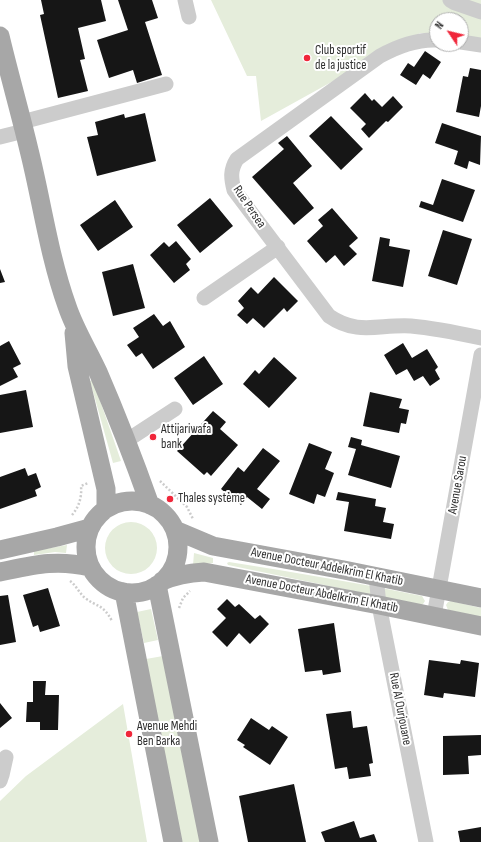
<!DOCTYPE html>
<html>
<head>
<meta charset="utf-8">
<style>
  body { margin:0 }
  #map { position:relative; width:481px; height:842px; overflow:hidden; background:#fff; font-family:"Sofia Sans Condensed",sans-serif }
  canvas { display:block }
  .north { position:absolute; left:429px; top:12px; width:40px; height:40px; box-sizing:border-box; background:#fff; border:1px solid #acacac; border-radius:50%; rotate:305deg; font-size:11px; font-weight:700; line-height:16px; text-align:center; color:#2f2f2f }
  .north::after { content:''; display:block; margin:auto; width:14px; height:18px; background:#f0263a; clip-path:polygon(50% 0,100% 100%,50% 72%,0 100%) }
</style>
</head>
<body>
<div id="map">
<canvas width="481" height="842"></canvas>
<div class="north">N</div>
</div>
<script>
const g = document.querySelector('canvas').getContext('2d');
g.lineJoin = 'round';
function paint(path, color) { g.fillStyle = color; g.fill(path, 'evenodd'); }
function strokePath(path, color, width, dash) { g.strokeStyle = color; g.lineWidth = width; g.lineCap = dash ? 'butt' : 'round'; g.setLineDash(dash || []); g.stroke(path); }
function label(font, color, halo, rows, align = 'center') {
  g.font = font + ' "Sofia Sans Condensed",sans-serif'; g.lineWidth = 4; g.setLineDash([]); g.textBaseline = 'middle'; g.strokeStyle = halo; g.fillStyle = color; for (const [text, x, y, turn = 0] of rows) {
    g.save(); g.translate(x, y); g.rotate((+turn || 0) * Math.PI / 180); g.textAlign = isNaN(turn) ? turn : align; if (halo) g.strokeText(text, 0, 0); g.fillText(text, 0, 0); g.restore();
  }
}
paint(new Path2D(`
  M211 0H481V40L461 38V20H437V35L420 33 261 121 256 76H247Z
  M93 380 121 461 113 463 90 381Z
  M105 548a26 26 0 1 1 52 0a26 26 0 1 1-52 0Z
  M67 545 66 553 55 552 34 555V551Z
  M194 553 213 558V563L193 565Z
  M229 562C294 572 358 583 422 596L425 601 423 604 421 605 228 565 227 563Z
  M451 601 481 608V617L448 610 446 605 448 602Z
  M151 609 158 640 144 643 137 612Z
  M163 656 200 842H182L146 659Z
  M123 704 147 842H0V801L26 776Z`), '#e5eddb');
paint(new Path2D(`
  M41 0H101L106 21 78 28 85 59 80 60 88 91 58 98 40 15 44 14Z
  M118 0H152L158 18 145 22 162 75 137 83 133 70 109 78 97 40 128 30Z
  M425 51 441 62 430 79 423 74 416 85 400 75 408 63 414 67Z
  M470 68 481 70V106L479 117 456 112 463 76 468 77Z
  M365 93 372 101 374 99 382 107 393 96 403 107 388 122 386 121 369 138 361 129 366 124 350 108Z
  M145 113 156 161 97 176 87 137 98 135 95 122 124 114 125 118Z
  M331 116 363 149 341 170 309 136Z
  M442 123 481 136 480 165 469 161 467 169 454 164 458 151 435 143Z
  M287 136 312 166 293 183 314 208 294 225 252 177 284 149 278 143Z
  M442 179 475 190 463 222 419 207 421 201 433 205Z
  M210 198 233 226 200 253 177 225Z
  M115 200 133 227 98 251 80 225Z
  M332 208 358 238 349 246 357 254 344 266 335 255 326 263 307 241 323 226 318 220Z
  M443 230 472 239 457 285 428 276Z
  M380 237 390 239 389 246 410 250 403 287 372 281Z
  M176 241 191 259 186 264 190 270 174 283 150 255 164 242 169 247Z
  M133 264 145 308 113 316 102 272Z
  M0 269 5 282 0 283Z
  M274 277 298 301 287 312 284 308 264 328 253 318 247 324 237 315 244 308 238 301 251 287 258 294Z
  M154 314 163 326 170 321 185 347 153 369 142 353 136 357 127 345 139 337 133 328Z
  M9 341 21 364 13 368 18 377 0 386V346Z
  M403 343 412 358 427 349 438 367 435 370 440 379 430 386 423 376 414 381 407 369 396 375 384 355Z
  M204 356 223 384 193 405 174 378Z
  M274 357 297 378 269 408 243 384 255 370 259 374Z
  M26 390 33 427 0 433V395Z
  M370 392 402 399 399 408 409 410 406 424 401 423 399 433 363 426Z
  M213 411 226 422 220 429 238 445 211 476 207 472 204 475 177 451Z
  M351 437 362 440 361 445 400 456 391 488 348 475 356 449 348 447Z
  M309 443 332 452 325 469 334 473 325 497 317 494 314 504 289 494Z
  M263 448 280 461 257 489 270 499 262 509 247 497 241 505 221 489 238 467 244 472Z
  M25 468 28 476 36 473 41 487 35 490 37 496 0 509V477Z
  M338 492 376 499 375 506 386 508 383 522 394 524 391 539 344 531 349 502 336 500Z
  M48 588 60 626 40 632 38 625 33 627 23 595Z
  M8 595 16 642 0 645V596Z
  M227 599 235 607 239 604 255 619 260 615 269 624 250 644 239 633 227 647 212 632 226 618 217 609Z
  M334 623 341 672 323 675 322 670 305 672 298 629Z
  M429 660 460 664 461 660 479 663 475 697 444 693 443 698 424 695Z
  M33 681H46L45 695H59L58 730H40V722H26L27 702H33Z
  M0 703 12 718 0 728Z
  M351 711 353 728 367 726 373 763 369 764 371 776 349 779 347 767 335 769 326 714Z
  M251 718 269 730 272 726 288 737 270 765 243 747 245 745 237 740Z
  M481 735V755L468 756 469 774 443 775V736Z
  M294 784 306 842H248L239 796Z
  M354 821 360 838 374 834 377 842H325L321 832Z
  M481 827V842H460L458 831Z`), '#161616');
strokePath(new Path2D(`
  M160 481 187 507 193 519
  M72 515C79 507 82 497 81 486L88 483
  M70 581C76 585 79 593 85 598 97 607 103 604 112 621
  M179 608 183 598 190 591`), '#ccc', 2.5, [2, 2]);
strokePath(new Path2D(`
  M185 0 189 17
  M450 0 455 3 481 12
  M437 40C417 39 398 46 380 56L237 159C230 170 231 178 234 190L329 316C358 336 379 324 411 326 434 328 458 333 481 338
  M461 42 481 45
  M22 122 166 84
  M0 137 24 131
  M204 298 278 247
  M126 441 175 409
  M376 576 379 605 426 842
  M434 616 481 355
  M0 781 2 775 6 757`), '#ccc', 15);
strokePath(new Path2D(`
  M0 36C9 74 20 112 29 150 42 202 49 256 67 306 75 330 88 350 98 372 117 416 134 460 150 505
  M74 333 77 366 106 489V509
  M86 547a46 46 0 1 1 92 0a46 46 0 1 1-92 0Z
  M175 530 213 546 344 570 481 598
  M0 550 57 537 90 528
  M0 572C34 565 56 559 90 567
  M162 581C176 575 189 573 204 572L379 605 481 626
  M157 585 209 842
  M124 592 173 842`), '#a7a7a7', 19);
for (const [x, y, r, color] of [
  [307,58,4,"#f0263a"],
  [153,437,4,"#f0263a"],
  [170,499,4,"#f0263a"],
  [129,734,4,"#f0263a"]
]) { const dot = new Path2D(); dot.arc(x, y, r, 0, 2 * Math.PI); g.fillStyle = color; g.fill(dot); strokePath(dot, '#fff', 1.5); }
label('13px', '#2f2f2f', '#fff', [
  ["Club sportif",315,51],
  ["de la justice",315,66],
  ["Attijariwafa",161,430],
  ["bank",161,445],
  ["Thales système",178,499],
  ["Avenue Mehdi",137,727],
  ["Ben Barka",137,742]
], 'left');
label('13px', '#2f2f2f', '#fff', [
  ["Rue Persea",249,207,56],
  ["Avenue Sarou",458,485,-80],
  ["Avenue Docteur Addelkrim El Khatib",327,567,11],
  ["Avenue Docteur Abdelkrim El Khatib",322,594,11],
  ["Rue Al Ourjouane",400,709,79]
]);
</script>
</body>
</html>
